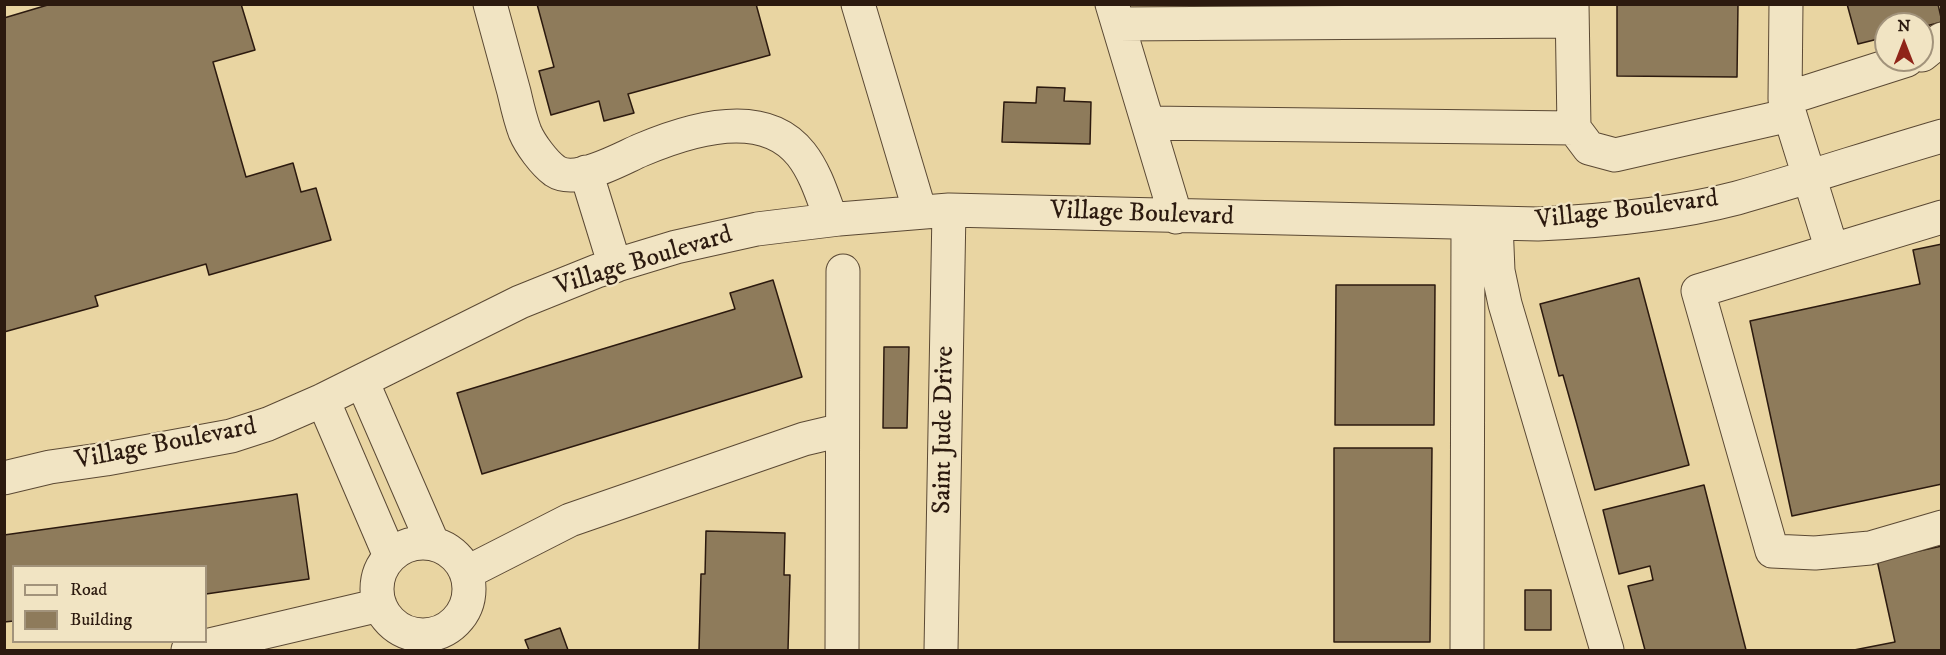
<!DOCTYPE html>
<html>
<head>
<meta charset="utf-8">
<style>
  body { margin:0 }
  #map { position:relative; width:1946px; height:655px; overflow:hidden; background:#e9d5a2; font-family:"IM FELL DW Pica",serif }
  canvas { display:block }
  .frame { position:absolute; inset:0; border:6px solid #2c1a0f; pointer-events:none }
  .legend { position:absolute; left:12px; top:565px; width:195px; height:78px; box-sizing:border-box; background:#f1e4c3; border:2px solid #a2937b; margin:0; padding:8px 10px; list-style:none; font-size:18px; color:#2c1a0f }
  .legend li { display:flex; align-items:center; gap:12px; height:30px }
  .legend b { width:30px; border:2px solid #a2937b }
  .north { position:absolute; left:1874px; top:12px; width:60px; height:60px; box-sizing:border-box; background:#f1e4c3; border:2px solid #a2937b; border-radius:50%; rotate:0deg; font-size:16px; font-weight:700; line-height:24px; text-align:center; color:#2c1a0f }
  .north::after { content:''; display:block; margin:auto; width:21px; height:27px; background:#8f2418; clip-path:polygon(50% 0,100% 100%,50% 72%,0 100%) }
</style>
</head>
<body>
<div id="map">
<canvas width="1946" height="655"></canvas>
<div class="frame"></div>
<ul class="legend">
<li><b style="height:8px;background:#f1e4c3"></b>Road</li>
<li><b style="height:16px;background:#8e7b5b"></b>Building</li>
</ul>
<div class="north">N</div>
</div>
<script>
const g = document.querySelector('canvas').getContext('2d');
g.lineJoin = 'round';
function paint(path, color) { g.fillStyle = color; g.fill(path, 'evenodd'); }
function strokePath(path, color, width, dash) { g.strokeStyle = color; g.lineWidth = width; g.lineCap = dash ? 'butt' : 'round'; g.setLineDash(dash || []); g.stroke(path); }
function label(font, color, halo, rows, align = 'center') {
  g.font = font + ' "IM FELL DW Pica",serif'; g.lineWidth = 4.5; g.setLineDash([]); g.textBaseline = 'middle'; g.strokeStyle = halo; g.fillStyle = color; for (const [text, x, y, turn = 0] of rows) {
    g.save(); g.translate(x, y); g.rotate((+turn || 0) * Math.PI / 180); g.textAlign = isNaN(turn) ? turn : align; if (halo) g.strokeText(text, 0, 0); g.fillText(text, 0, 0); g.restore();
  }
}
const building = new Path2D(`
  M51 4H241L255 50 213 62 246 177 293 163 301 192 316 188 331 240 209 275 206 264 95 296 98 306 4 332V18Z
  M537 4H756L770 55 628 94 634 113 604 121 599 101 551 115 539 71 554 67Z
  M1617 4H1738L1737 77 1617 76Z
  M1847 4H1938L1942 22 1922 27V24H1886V37L1858 44Z
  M1037 87 1065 88 1064 101 1091 102 1090 144 1002 142 1004 102 1036 103Z
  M1942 244V484L1792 516 1750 321 1920 284 1913 250Z
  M1639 278 1689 465 1595 490 1576 421 1563 375 1559 376 1540 304Z
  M773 280 802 377 482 474 457 393 735 309 730 293Z
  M1336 285H1435L1434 425H1335Z
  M884 347H909L907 428H883Z
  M1334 448H1432L1430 642H1334Z
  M1704 485 1746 650H1645L1628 586 1653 580 1650 566 1619 574 1603 510Z
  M297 494 309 579 206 594V566H14V621L4 622V535Z
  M706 531 785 533 784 575H790L788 650H699L701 574H705Z
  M1942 546V650H1854L1895 642 1877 560Z
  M1525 590H1551V630H1525Z
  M560 628 568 650H529L525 640Z`);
paint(building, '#8e7b5b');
strokePath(building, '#2c1a0f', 1.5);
const minor = new Path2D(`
  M490 4C498 34 506 63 514 92 517 105 520 119 525 132 530 144 544 163 555 171 576 185 620 159 641 150 688 130 763 106 801 154 816 173 823 198 831 219
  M858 4 920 212
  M1112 4 1176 217
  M1572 4 1574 128
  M1786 4 1785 99 1832 250
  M1118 24 1572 21
  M1922 55 1942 39
  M1785 99 1907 60
  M1148 123 1574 128 1589 148 1615 155 1790 115
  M586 172 615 266
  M1942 217 1698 291 1772 551 1815 553 1870 548 1942 527
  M1496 223 1498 271 1505 304 1607 650
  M362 381 433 544
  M323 400 390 556
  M4 478 50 467 106 459 231 436 268 424 323 400 520 302 597 271 676 247 757 229 839 219 949 210 1538 224C1604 221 1672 215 1737 198 1805 179 1873 156 1942 136
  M377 589a46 46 0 1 1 92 0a46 46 0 1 1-92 0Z
  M466 573 570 520 804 439 842 430
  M188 650 380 605
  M842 650 843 271
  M941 650 949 210
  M1467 650 1468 223`);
strokePath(minor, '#5b4934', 35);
strokePath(minor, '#f1e4c3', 33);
label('26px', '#2c1a0f', '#f1e4c3', [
  ["Village Boulevard",1627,211,-7],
  ["Village Boulevard",1142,215,2],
  ["Village Boulevard",644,262,-17],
  ["Saint Jude Drive",945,430,-89],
  ["Village Boulevard",166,445,-11]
]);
</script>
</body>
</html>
